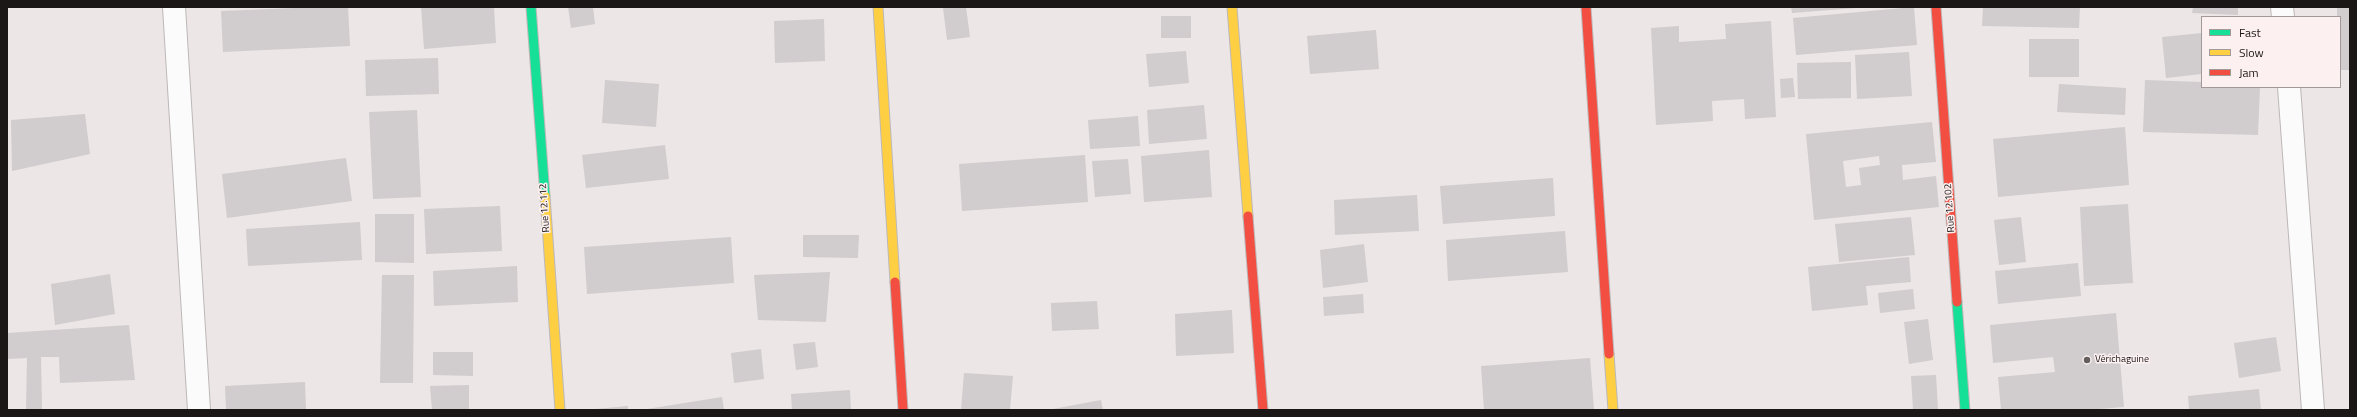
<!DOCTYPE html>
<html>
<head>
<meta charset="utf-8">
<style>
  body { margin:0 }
  #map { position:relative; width:2357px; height:417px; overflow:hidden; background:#ece6e6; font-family:"Titillium Web",sans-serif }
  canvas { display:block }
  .frame { position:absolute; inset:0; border:8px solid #1b1717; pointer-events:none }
  .legend { position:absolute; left:2201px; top:16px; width:140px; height:72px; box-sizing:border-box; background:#fcf1f0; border:1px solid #a29a99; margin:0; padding:5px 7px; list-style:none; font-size:12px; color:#1b1717 }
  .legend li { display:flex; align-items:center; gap:8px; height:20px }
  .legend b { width:20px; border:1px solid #a29a99 }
</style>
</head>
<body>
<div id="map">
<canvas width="2357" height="417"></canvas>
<div class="frame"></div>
<ul class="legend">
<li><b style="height:5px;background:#16e098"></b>Fast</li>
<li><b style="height:5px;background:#ffcf43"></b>Slow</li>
<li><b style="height:5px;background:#f24e42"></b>Jam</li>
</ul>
</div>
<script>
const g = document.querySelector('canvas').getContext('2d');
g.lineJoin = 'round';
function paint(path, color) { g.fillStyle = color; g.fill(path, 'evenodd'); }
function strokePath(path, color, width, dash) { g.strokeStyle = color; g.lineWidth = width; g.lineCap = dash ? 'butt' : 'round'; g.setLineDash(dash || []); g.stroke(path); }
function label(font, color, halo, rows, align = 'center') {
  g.font = font + ' "Titillium Web",sans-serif'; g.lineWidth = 3; g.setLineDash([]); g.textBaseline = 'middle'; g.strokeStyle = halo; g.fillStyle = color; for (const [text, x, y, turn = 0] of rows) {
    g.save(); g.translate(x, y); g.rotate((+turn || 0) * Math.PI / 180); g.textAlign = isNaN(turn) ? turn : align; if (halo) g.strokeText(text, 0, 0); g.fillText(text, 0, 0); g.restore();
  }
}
paint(new Path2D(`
  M320 7H348L350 46 223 52 221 11Z
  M421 7H494L496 43 424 49Z
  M568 7H593L595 24 571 28Z
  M966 7 970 37 947 40 943 8Z
  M1791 7H1856V8L1792 13Z
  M1914 7 1917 45 1796 55 1793 18Z
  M1983 7H2080L2079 28 1982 26Z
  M2193 7H2238V15L2192 13Z
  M2337 7H2350V70H2340V17H2337Z
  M1161 16H1191V38H1161Z
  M824 19 825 61 775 63 774 21Z
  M1771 21 1776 117 1745 119 1744 99 1712 101 1713 121 1656 125 1651 28 1679 26V42L1726 39 1725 24Z
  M1376 30 1379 69 1310 74 1307 36Z
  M2202 33V74L2166 78 2162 37Z
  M2029 39H2079V77H2029Z
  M1186 51 1189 83 1149 87 1146 54Z
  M1909 52 1912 96 1857 99 1855 55Z
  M438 58 439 94 366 96 365 60Z
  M1851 62V98L1798 99 1797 63Z
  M1793 78 1795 97 1781 98 1780 79Z
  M605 80 659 84 656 127 602 123Z
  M2145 80 2202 82V87H2260L2258 135 2143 132Z
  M2059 84 2126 88 2125 115 2057 112Z
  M1204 105 1207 139 1149 144 1147 110Z
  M417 110 421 197 373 199 369 112Z
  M85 114 90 154 12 171 11 120Z
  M1138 116 1140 146 1090 149 1088 120Z
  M1932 122 1936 162 1902 165 1903 180 1936 176 1939 207 1814 220 1806 134ZM1879 156 1880 165 1859 168 1861 185 1846 187 1843 161Z
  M2125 127 2129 185 1998 197 1993 139Z
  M665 145 669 179 586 188 582 155Z
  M1209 150 1212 197 1144 202 1141 156Z
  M1085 155 1088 202 962 211 959 164Z
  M346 158 352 201 227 218 222 174Z
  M1128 159 1131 194 1095 197 1092 161Z
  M1553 178 1555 216 1443 224 1440 186Z
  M1417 195 1419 231 1335 235 1334 200Z
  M2128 204 2133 283 2084 286 2080 207Z
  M500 206 502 251 426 254 424 209Z
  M375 214H414V263L375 262Z
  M1911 217 1915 255 1839 262 1835 224Z
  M2021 217 2026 262 1999 265 1994 220Z
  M360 222 362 260 248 266 246 229Z
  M1565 231 1568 272 1448 281 1446 240Z
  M803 235H859L858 258 803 257Z
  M731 237 734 283 587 294 584 247Z
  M1364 244 1368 282 1323 288 1320 250Z
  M1909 257 1911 282 1866 286 1868 305 1812 311 1808 267Z
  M2078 263 2081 296 1998 304 1995 271Z
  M517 266 518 302 434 306 433 271Z
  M830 272 826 322 758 320 754 275Z
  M110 274 115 314 55 325 51 284Z
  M382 275H414L413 383H380Z
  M1913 289 1915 309 1880 313 1878 293Z
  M1363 294 1364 313 1324 316 1323 297Z
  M1097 301 1099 329 1052 331 1051 303Z
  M1232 310 1234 353 1176 356 1175 314Z
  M2116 313 2124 407 2087 410H2001L1998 377 2055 372 2053 357 1993 363 1990 325Z
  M1928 319 1933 360 1909 364 1904 322Z
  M129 325 135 380 60 383 59 357H41L42 410 26 409 27 358 7 359V333Z
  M2276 337 2281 371 2239 378 2234 343Z
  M815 342 818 367 796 370 793 344Z
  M761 349 764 379 734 383 731 353Z
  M433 352H473V376L433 375Z
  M1590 358 1594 410H1484L1481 366Z
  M964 373 1013 376 1010 410H961Z
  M1936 375 1938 410H1913L1911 376Z
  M305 382 306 410H226L225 386Z
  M469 385V409L432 410 430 386Z
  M2259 389 2261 410H2189L2188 396Z
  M850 390 851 410H792L791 394Z
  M722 397 724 410H647V409Z
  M1101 400 1103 410H1053V409Z
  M628 406V410H595V409Z`), '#d1cccd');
const street = new Path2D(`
  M174 7 199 410
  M2282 7 2283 17
  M2289 87 2313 410`);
const fast = new Path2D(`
  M531 7 545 196
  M1957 302 1965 410`);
const slow = new Path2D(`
  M878 7 895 282
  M1232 7 1248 216
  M545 196 560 410
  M1609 354 1613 410`);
const jam = new Path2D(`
  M1586 7 1609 354
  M1936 7 1957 302
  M1248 216 1263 410
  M895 282 903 410`);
strokePath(street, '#bdb8b8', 24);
strokePath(fast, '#bdb8b8', 11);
strokePath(slow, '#bdb8b8', 11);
strokePath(jam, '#bdb8b8', 11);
strokePath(street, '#fcfbfb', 22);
strokePath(fast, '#16e098', 9);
strokePath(slow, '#ffcf43', 9);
strokePath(jam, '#f24e42', 9);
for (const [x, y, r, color] of [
  [2087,360,4,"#645f5f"]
]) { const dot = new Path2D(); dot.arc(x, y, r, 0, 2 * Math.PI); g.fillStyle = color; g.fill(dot); strokePath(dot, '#fcf1f0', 1.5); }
label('10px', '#1b1717', '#fcf1f0', [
  ["Rue 12.112",545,208,-94],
  ["Rue 12.102",1950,208,-94]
]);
label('10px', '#1b1717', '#fcf1f0', [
  ["Vérichaguine",2095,360]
], 'left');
</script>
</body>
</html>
